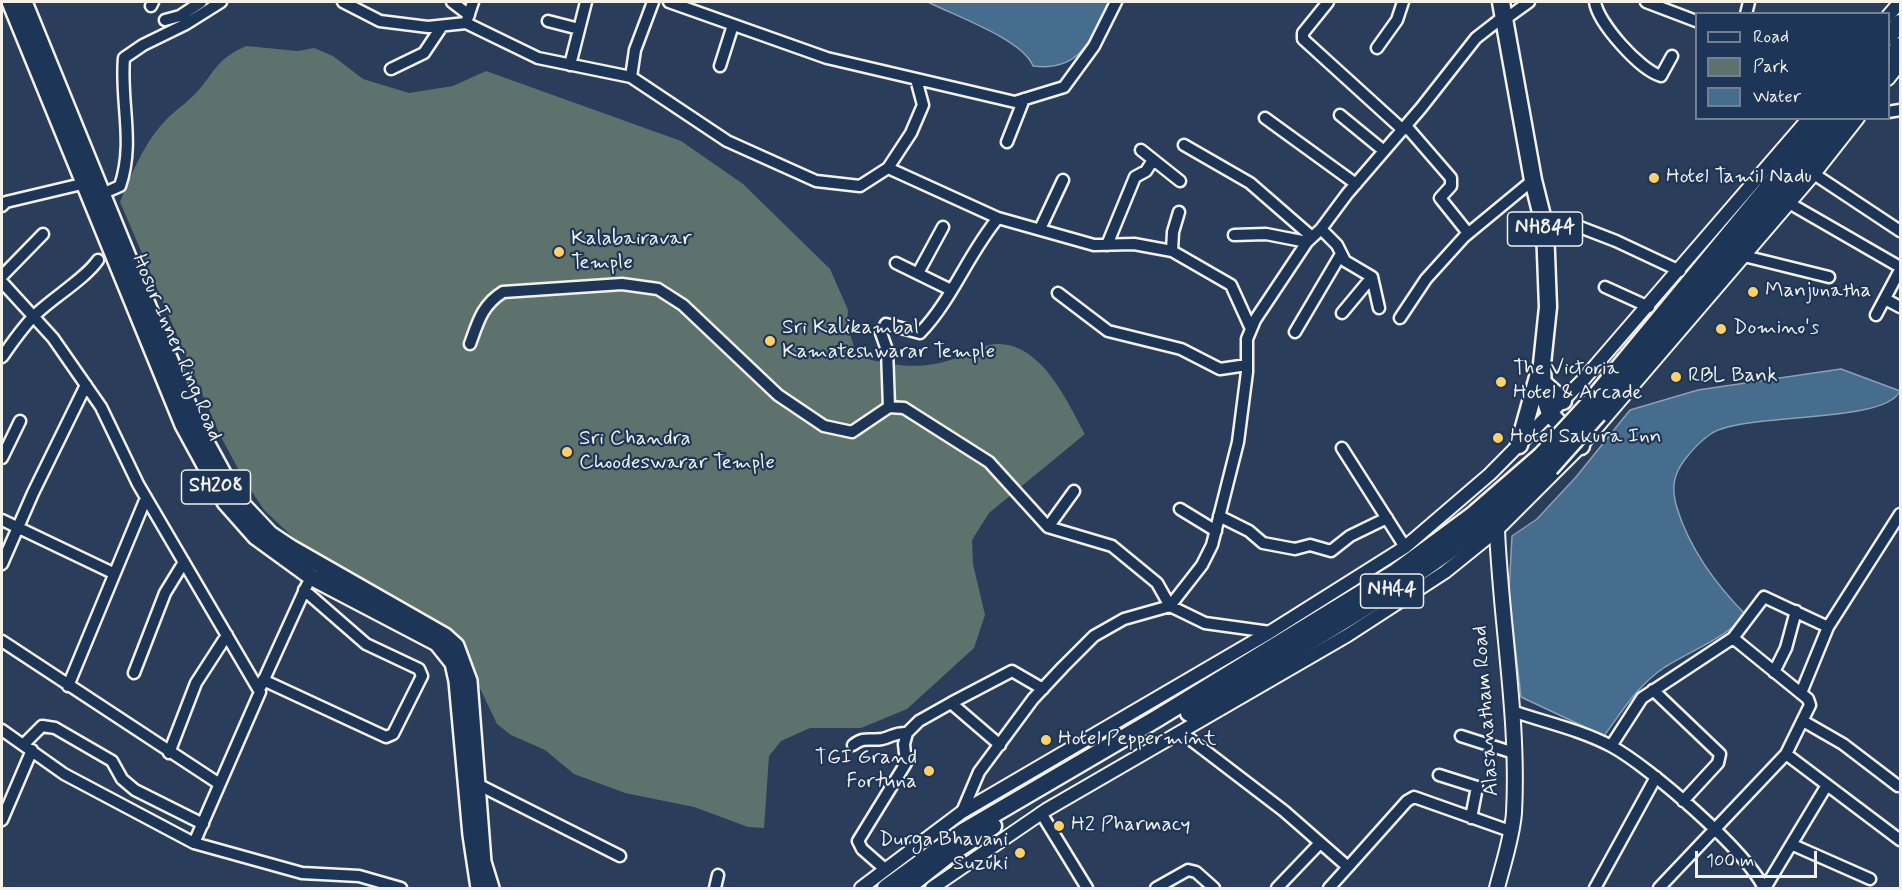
<!DOCTYPE html>
<html>
<head>
<meta charset="utf-8">
<style>
  body { margin:0 }
  #map { position:relative; width:1902px; height:890px; overflow:hidden; background:#2a3d5b; font-family:Mynerve,sans-serif }
  canvas { display:block }
  .frame { position:absolute; inset:0; border:3px solid #f4f1e8; pointer-events:none }
  .legend { position:absolute; left:1695px; top:12px; width:195px; height:108px; box-sizing:border-box; background:#1d3557; border:2px solid #738091; margin:0; padding:8px 10px; list-style:none; font-size:18px; color:#f4f1e8 }
  .legend li { display:flex; align-items:center; gap:12px; height:30px }
  .legend b { width:30px; border:2px solid #738091 }
  .scale { position:absolute; left:1695px; top:851px; width:122px; height:27px; box-sizing:border-box; border:3px solid #f4f1e8; border-top:0; padding-left:8px; font-size:18px; line-height:21px; white-space:nowrap; color:#f4f1e8; -webkit-text-stroke:4px #1d3557; paint-order:stroke }
</style>
</head>
<body>
<div id="map">
<canvas width="1902" height="890"></canvas>
<div class="frame"></div>
<ul class="legend">
<li><b style="height:8px;background:#1d3557"></b>Road</li>
<li><b style="height:16px;background:#5e726d"></b>Park</li>
<li><b style="height:16px;background:#466c8e"></b>Water</li>
</ul>
<div class="scale">100 m</div>
</div>
<script>
const g = document.querySelector('canvas').getContext('2d');
g.lineJoin = 'round';
function paint(path, color) { g.fillStyle = color; g.fill(path, 'evenodd'); }
function strokePath(path, color, width, dash) { g.strokeStyle = color; g.lineWidth = width; g.lineCap = dash ? 'butt' : 'round'; g.setLineDash(dash || []); g.stroke(path); }
function label(font, color, halo, rows, align = 'center') {
  g.font = font + ' Mynerve,sans-serif'; g.lineWidth = 4.5; g.setLineDash([]); g.textBaseline = 'middle'; g.strokeStyle = halo; g.fillStyle = color; for (const [text, x, y, turn = 0] of rows) {
    g.save(); g.translate(x, y); g.rotate((+turn || 0) * Math.PI / 180); g.textAlign = isNaN(turn) ? turn : align; if (halo) g.strokeText(text, 0, 0); g.fillText(text, 0, 0); g.restore();
  }
}
paint(new Path2D(`
  M246 46 298 51 314 48 333 56 363 79 409 93 453 86 486 71 681 141 743 184 830 269 848 310 847 325 857 356C891 366 922 371 956 358 968 354 983 345 995 344 1041 341 1067 401 1085 434L989 513 972 540 973 564 985 615 974 648 907 709 861 728H810L781 741 769 756 764 828 748 827 694 807 625 793 574 774 545 750 511 735 497 724 453 632 319 562 264 510 243 478 219 433 120 202C131 175 144 143 165 121 173 112 184 105 193 96 215 74 213 61 246 46Z`), '#5e726d');
const water = new Path2D(`
  M928 2H1109C1091 39 1081 72 1033 66 1022 39 955 16 928 2Z
  M1841 369 1900 391C1885 424 1747 412 1712 433 1703 439 1693 449 1686 458 1673 474 1671 488 1677 508 1689 548 1717 586 1746 615 1724 639 1692 650 1665 667 1638 685 1623 710 1604 736L1521 697 1509 592 1512 536 1537 519 1576 477 1630 410 1698 390Z`);
paint(water, '#466c8e');
strokePath(water, '#8ca1b2', 1.5);
const minor = new Path2D(`
  M343 2 380 21 428 27 466 23 538 58 631 77
  M452 2 469 15
  M653 2 635 50 631 77 727 141 816 181 860 186 888 168 911 133 923 105 916 79
  M669 2 827 58 1015 102 1064 87 1094 46 1116 2
  M1328 2 1303 33V39L1403 130
  M1595 2C1598 23 1640 70 1661 76L1672 56
  M1646 2 1696 21
  M151 6 153 2
  M1746 14 1749 2
  M165 20 180 16 201 2
  M1504 20 1529 2
  M548 21 579 29
  M466 23 473 2
  M1377 48 1397 20 1403 2
  M570 65 586 2
  M720 66 733 25
  M391 69 424 53 442 26
  M1888 112 1900 110
  M1340 115 1384 151
  M1265 118 1356 184
  M1406 126 1451 178V186L1440 198 1468 233
  M1007 142 1024 99
  M1184 145 1250 183 1312 237
  M1141 150 1180 181
  M888 168 998 218
  M1814 174 1900 231
  M104 193 120 186C135 143 120 101 124 58L143 45 186 24 221 2
  M1789 203 1900 267
  M2 206 6 202 86 183
  M1572 224 1616 241 1680 271
  M1040 229 1063 180
  M1321 229 1337 245 1345 261 1372 277 1379 308
  M1234 235 1266 234 1307 242
  M1107 245 1135 177 1146 171 1153 160
  M1172 251 1173 232 1179 212
  M1744 256 1829 277
  M896 263 951 290
  M918 273 943 227
  M2 276 43 234
  M2 282 53 338 101 407 138 484 260 692 194 843 302 873 359 876 401 888
  M1605 287 1649 307
  M1058 293 1108 331 1181 349 1220 369 1247 365
  M1885 299 1900 307
  M1342 313 1372 277
  M1876 315 1900 270
  M1400 318 1426 279 1464 237 1533 180
  M1295 332 1341 254
  M470 344C478 322 482 305 503 292L622 284 658 289 683 305 778 395 824 426 852 432 889 407 904 408 989 462 1048 527 1112 546 1157 583 1170 606 1205 623 1270 632
  M2 357C12 343 22 328 34 316 52 298 85 279 98 260
  M889 407 887 350 881 333 886 324 920 333C952 300 968 254 998 218L1094 245 1134 244 1172 251 1231 285 1251 329
  M1342 448 1405 547
  M2 458 20 421
  M1180 509 1216 531
  M1219 516 1249 531 1263 543 1295 549 1310 545 1331 551 1350 536 1387 518
  M2 520 113 573
  M1048 527 1074 491
  M2 564 33 493 86 385
  M1828 627 1900 514
  M2 641 218 783
  M1774 672 1786 648 1796 611
  M134 673 165 593 184 562
  M263 680 386 737 393 734 422 676 419 669 366 644 304 590
  M68 686 146 498
  M261 686 307 585
  M1653 690 1720 754 1718 763 1683 801
  M951 703 1012 671 1043 689
  M1512 711C1544 722 1581 730 1611 746 1650 767 1745 850 1764 888
  M1803 721 1843 744 1898 786
  M2 730 64 774 194 843
  M1182 733 1284 811 1348 867 1407 801 1414 797 1510 831
  M1461 736 1514 753
  M24 744 42 726 55 728 112 761 122 779 135 790 203 824
  M853 745C864 736 870 741 882 739 892 737 895 732 907 733L919 721 951 703 1000 745
  M1611 746 1642 698 1733 638 1764 597 1828 627 1801 693
  M169 753 196 683 227 635
  M1786 754 1900 840
  M1439 775 1477 787 1471 818
  M479 785 620 856
  M962 812 979 772 1033 699 1063 667 1094 636 1124 619 1170 606 1202 565 1212 545 1238 442 1247 372V339L1255 320 1307 242 1321 229 1347 194 1421 108 1476 38 1503 17
  M1041 813 1087 888
  M2 820 32 750
  M1793 845 1870 879
  M886 870 862 849 858 841 906 763 904 744 907 733
  M715 888 718 875
  M1156 888 1188 870 1196 872 1214 888
  M1277 888 1320 843
  M1329 888 1348 867
  M1595 888 1656 777
  M1659 888 1786 754 1810 705 1808 699 1733 638
  M1765 888 1827 785`);
const tertiary = new Path2D(`
  M1888 16 1900 2
  M1888 79 1900 64
  M861 888 962 812 1270 632 1405 547 1490 474 1583 380 1809 118
  M932 888 1046 810 1348 635 1445 572 1497 530 1581 446 1814 174 1858 118`);
const secondary = new Path2D(`
  M1497 530C1501 624 1519 718 1514 813 1512 838 1503 864 1497 888`);
const primary = new Path2D(`
  M10 2 183 425 225 502 256 537 311 577 437 643 453 663 457 681 471 835 479 888
  M24 2 196 424 237 499 270 534 291 548 445 636 456 646 469 681 483 862 491 888`);
const trunk = new Path2D(`
  M1501 2 1533 180 1545 228 1548 307 1542 364 1543 392 1550 414 1581 446
  M1888 37 1900 23
  M1888 61 1900 46
  M1542 382 1563 401
  M1589 404 1825 118
  M1598 414 1749 235 1844 118
  M1519 445 1538 377
  M1189 713C1314 638 1443 569 1550 468
  M886 888 963 832 1156 719 1396 572 1472 516 1541 456
  M906 888 948 855 993 826`);
strokePath(minor, '#f4f1e8', 15);
strokePath(tertiary, '#f4f1e8', 16);
strokePath(secondary, '#f4f1e8', 18);
strokePath(primary, '#f4f1e8', 20);
strokePath(trunk, '#f4f1e8', 21);
strokePath(minor, '#1d3557', 10);
strokePath(tertiary, '#1d3557', 12);
strokePath(secondary, '#1d3557', 14);
strokePath(primary, '#1d3557', 15);
strokePath(trunk, '#1d3557', 16);
const trunkBridge = new Path2D(`
  M1541 456 1589 404
  M1550 468 1598 414`);
strokePath(trunkBridge, '#f4f1e8', 21, []);
strokePath(trunkBridge, '#1d3557', 16);
for (const [x, y, r, color] of [
  [1654,178,6,"#ffd166"],
  [559,252,6,"#ffd166"],
  [1753,292,6,"#ffd166"],
  [1721,329,6,"#ffd166"],
  [770,341,6,"#ffd166"],
  [1676,377,6,"#ffd166"],
  [1501,382,6,"#ffd166"],
  [1498,438,6,"#ffd166"],
  [567,452,6,"#ffd166"],
  [1046,740,6,"#ffd166"],
  [929,771,6,"#ffd166"],
  [1059,826,6,"#ffd166"],
  [1020,853,6,"#ffd166"]
]) { const dot = new Path2D(); dot.arc(x, y, r, 0, 2 * Math.PI); g.fillStyle = color; g.fill(dot); strokePath(dot, '#1d3557', 2); }
for (const [x, y, w] of [
  [1545,229,75],
  [216,487,69],
  [1392,591,63]
]) { const box = new Path2D(); box.roundRect(x - w / 2, y - 17, w, 34, 4.5); g.fillStyle = '#1d3557'; g.fill(box); strokePath(box, '#f4f1e8', 1.5); }
label('bold 20px', '#f4f1e8', null, [
  ["NH844",1545,229],
  ["SH208",216,487],
  ["NH44",1392,591]
]);
label('21px', '#f4f1e8', '#1d3557', [
  ["Hotel Tamil Nadu",1666,178],
  ["Kalabairavar",571,240],
  ["Temple",571,264],
  ["Manjunatha",1765,292],
  ["Sri Kalikambal",782,329],
  ["Kamateshwarar Temple",782,353],
  ["Domino's",1733,329],
  ["The Victoria",1513,370],
  ["Hotel & Arcade",1513,394],
  ["RBL Bank",1688,377],
  ["Hotel Sakura Inn",1510,438],
  ["Sri Chandra",579,440],
  ["Choodeswarar Temple",579,464],
  ["Hotel Peppermint",1058,740],
  ["TGI Grand",917,759,"right"],
  ["Fortuna",917,783,"right"],
  ["H2 Pharmacy",1071,826],
  ["Durga Bhavani",1008,841,"right"],
  ["Suzuki",1008,865,"right"]
], 'left');
label('21px', '#f4f1e8', '#1d3557', [
  ["Hosur Inner Ring Road",176,348,67],
  ["Alasanatham Road",1487,711,-94]
]);
</script>
</body>
</html>
